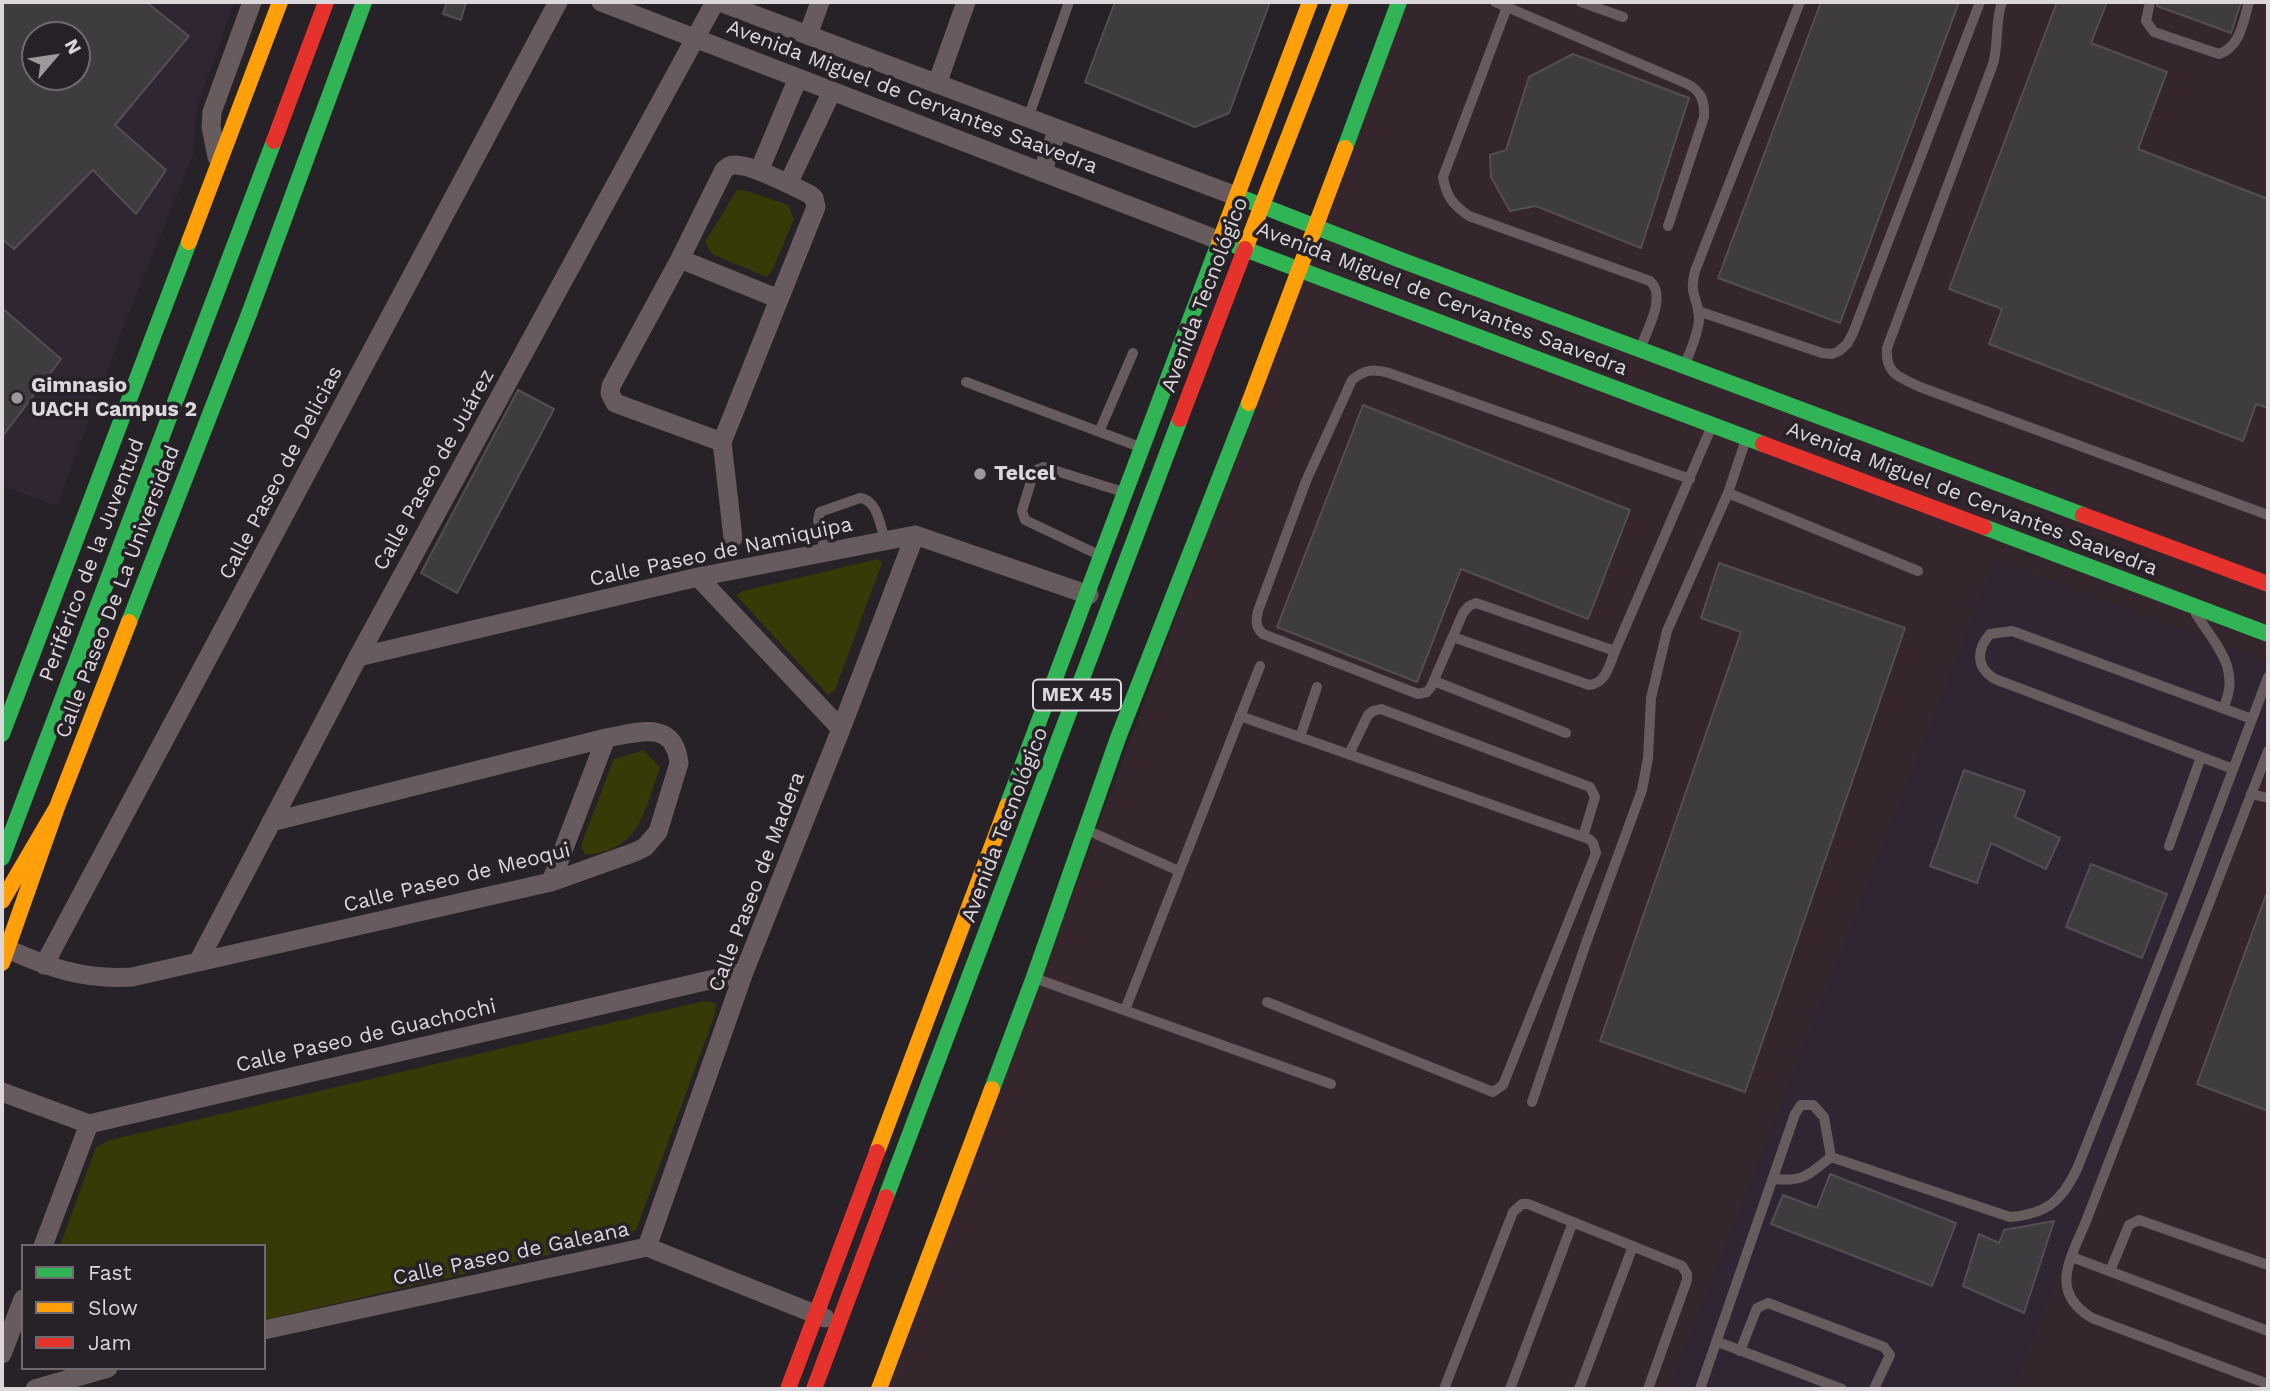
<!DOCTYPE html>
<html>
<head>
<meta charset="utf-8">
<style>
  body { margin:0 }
  #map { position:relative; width:2270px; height:1391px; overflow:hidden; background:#262227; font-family:"Work Sans",sans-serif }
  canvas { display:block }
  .frame { position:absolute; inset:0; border:4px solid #dbd7db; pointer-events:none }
  .legend { position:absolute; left:21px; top:1244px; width:245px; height:126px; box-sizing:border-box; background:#272128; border:2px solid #6f6a70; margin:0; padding:9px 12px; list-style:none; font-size:21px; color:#dbd7db }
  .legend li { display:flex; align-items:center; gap:14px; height:35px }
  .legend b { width:35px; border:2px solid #6f6a70 }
  .north { position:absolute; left:21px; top:21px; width:70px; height:70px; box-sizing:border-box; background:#272128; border:2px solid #6f6a70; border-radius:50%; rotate:61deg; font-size:19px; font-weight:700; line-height:28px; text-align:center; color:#dbd7db }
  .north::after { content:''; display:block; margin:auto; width:24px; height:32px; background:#9c989c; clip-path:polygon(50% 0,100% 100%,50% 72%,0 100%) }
</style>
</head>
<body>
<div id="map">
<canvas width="2270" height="1391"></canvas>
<div class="frame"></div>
<ul class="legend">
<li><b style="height:9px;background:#30b455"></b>Fast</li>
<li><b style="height:9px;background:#ff9f0a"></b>Slow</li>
<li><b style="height:9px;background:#e5322d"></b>Jam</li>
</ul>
<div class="north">N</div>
</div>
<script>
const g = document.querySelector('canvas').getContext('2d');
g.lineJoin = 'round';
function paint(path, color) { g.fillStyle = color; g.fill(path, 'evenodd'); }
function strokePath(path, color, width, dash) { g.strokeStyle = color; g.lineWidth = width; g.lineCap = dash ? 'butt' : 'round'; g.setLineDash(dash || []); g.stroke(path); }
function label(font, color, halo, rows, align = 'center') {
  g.font = font + ' "Work Sans",sans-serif'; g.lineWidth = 7; g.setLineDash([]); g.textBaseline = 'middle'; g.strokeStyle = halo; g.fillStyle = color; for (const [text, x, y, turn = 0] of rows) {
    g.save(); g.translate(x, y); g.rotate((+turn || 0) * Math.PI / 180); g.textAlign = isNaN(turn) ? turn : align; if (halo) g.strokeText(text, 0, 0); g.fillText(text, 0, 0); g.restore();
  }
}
paint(new Path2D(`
  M1405 2H2268V1389H888Z`), '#35252c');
paint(new Path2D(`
  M2 2H234L197 108 193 155 123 328 57 506 2 486ZM35 35H77V77H35Z
  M1996 560 2268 663V735L2012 1389H1670Z`), '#302532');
paint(new Path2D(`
  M737 190 747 191 788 205 794 219 773 269 767 277 712 254 705 242Z
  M878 559 882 563 835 690 828 695 736 595 743 591Z
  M644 750 660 768C643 813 641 850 585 855L581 845 614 759Z
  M704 1001 716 1003 715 1014 636 1230 625 1237 264 1320V1246H60L96 1147 110 1140Z`), '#373906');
const building = new Path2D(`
  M2 2H146L189 36 115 125 166 170 136 214 93 170 14 249 2 239ZM35 35H77V77H35Z
  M447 2H466L461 20 443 14Z
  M1115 2H1270L1229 113 1195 127 1085 82Z
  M1821 2H1959L1840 323 1718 278Z
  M2057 2H2107L2091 43 2167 72 2138 149 2268 199V408L2256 404 2243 441 1989 344 2002 309 1949 289Z
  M2157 2H2241L2231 33 2157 6Z
  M1573 54 1689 98 1641 248 1536 206 1510 211 1491 177 1490 155 1506 150 1529 77Z
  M2 308 61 359 2 437Z
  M518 390 554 409 457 593 421 573Z
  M1363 405 1630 510 1588 619 1461 569 1417 682 1277 627Z
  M1719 563 1905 628 1745 1092 1600 1041 1741 632 1701 618Z
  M1964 770 2025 791 2015 817 2060 838 2046 869 1991 843 1977 883 1930 866Z
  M2091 864 2167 894 2142 958 2066 927Z
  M2266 895H2268V1111L2197 1084Z
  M1830 1174 1956 1223 1932 1286 1771 1224 1783 1195 1817 1208Z
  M2054 1221 2024 1313 1963 1286 1979 1234 1999 1243 2004 1230Z`);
paint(building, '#3f3c40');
strokePath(building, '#524f52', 2);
strokePath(new Path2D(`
  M1495 2 1683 82C1700 89 1705 99 1704 117L1668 226
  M1581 2 1623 17
  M2002 2C1995 20 1999 43 1993 64L1887 348C1885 374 1899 377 1920 387L2268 515
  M2150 2 2146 21 2154 32 2219 54C2241 46 2243 22 2249 2
  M1507 7 1443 177C1446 196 1453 205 1469 216L1650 281C1667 296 1647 330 1640 349
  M1028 118 1069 2
  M1698 311 1822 353 1832 354 1839 351 1847 344 1853 333 1980 2
  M1686 362C1691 349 1698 334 1699 320 1700 300 1688 297 1695 271L1800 2
  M966 382 1140 447
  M1099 432 1133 353
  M1746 439 1728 493 1918 571
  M1690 479 1389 373C1373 369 1365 369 1352 380L1306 481 1258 611C1256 621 1255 627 1263 634L1418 694 1427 692 1431 687 1463 613 1469 606 1476 603 1615 651 1711 428
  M825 552 818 520 820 512 860 498C878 500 880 526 885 540
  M1099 555 1025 520 1022 511 1034 471 1044 467 1123 492
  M2196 614C2216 645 2242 670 2223 708
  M1453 637 1589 685C1606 683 1609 666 1615 651
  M1434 681 1566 733
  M1240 716 1589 839 1593 843 1596 853 1503 1085 1493 1092 1267 1002
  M1300 737 1317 687
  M2268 751 2088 1216C2073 1256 2046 1290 2092 1318L2268 1384
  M1349 754 1368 715 1373 711 1381 709 1590 787 1595 797 1583 837
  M2233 769 1995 679C1976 668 1976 650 1990 634L2012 631 2252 719
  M2251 794 2268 798
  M1089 831 1179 871
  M2169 846 2201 757
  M1037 979 1331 1084
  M1125 1010 1260 666
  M1532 1102 1586 943 1642 790 1648 758 1651 698 1667 631 1728 493
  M1831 1157 2010 1217C2046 1214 2061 1202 2077 1169L2186 894 2268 677
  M1774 1179C1804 1182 1808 1175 1831 1157
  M2072 1257 2268 1331
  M2110 1271 2129 1225 2139 1220 2268 1265
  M1718 1342 1842 1389
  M1740 1351 1757 1308 1768 1303 1884 1347 1890 1355 1874 1389
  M1444 1389 1513 1212 1522 1204H1528L1682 1266 1687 1274V1280L1648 1389
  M1510 1389 1573 1222
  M1579 1389 1633 1246
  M1700 1389 1795 1114 1801 1105H1813L1824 1117 1831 1157`), '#675b5e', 10);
strokePath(new Path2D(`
  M601 2 1221 241
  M720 2 1236 196
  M808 35 820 2
  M937 84 966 2
  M217 157 211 127 212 112 252 2
  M759 171 798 78
  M1042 172 1058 129
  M788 184 832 91
  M680 259 779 299
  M722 442 615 403 610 393 611 386 680 259 724 170C728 167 729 165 734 165 751 164 793 186 809 194L814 198 816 207 722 442 733 538
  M698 577 841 729
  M358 657 698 577 915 535 1089 595
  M551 882 606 738
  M7 949C51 968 83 980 132 977L551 882 635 852 645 847 658 832 679 763C674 718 637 733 606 738L271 822
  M198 962 358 657 715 2
  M44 965 558 2
  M2 1092 89 1124 744 972
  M43 1246 89 1124
  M647 1247 744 972 841 729 915 535
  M264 1330 647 1247 825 1318
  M2 1354 23 1299
  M35 1389 108 1368`), '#675b5e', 19);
strokePath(new Path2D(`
  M1345 148 1399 2
  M1242 198 1398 259 2083 515
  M1226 242 1763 444
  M1984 527 2268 634
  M129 622 249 314 364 2
  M2 734 189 242
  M1007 806 1219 243
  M2 858 274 141
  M992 1089 1034 977 1118 738 1249 403
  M886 1197 1180 419`), '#30b455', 16);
strokePath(new Path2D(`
  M189 242 280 2
  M1219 243 1310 2
  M1245 249 1341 2
  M1249 403 1345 148
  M2 901 57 807
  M2 963 57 807 129 622
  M877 1152 1007 806
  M879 1389 992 1089`), '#ff9f0a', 16);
strokePath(new Path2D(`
  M274 141 326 2
  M1180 419 1245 249
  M1763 444 1984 527
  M2083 515 2268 584
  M788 1389 877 1152
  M814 1389 886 1197`), '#e5322d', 16);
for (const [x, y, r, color] of [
  [17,398,7,"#9c989c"],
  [980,474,7,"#9c989c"]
]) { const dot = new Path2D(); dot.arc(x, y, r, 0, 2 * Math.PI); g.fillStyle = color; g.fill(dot); strokePath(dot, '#272128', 2.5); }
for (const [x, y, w] of [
  [1077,695,88]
]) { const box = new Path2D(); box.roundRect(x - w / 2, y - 15.5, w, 31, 5); g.fillStyle = '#272128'; g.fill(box); strokePath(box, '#dbd7db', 2); }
label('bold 19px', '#dbd7db', null, [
  ["MEX 45",1077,695]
]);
label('21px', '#dbd7db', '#272128', [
  ["Avenida Miguel de Cervantes Saavedra",912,97,21],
  ["Avenida Tecnológico",1205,295,-69],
  ["Avenida Miguel de Cervantes Saavedra",1442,299,21],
  ["Calle Paseo de Juárez",434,470,-61],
  ["Calle Paseo de Delicias",281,473,-62],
  ["Avenida Miguel de Cervantes Saavedra",1972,499,21],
  ["Calle Paseo de Namiquipa",721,552,-12],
  ["Periférico de la Juventud",92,560,-69],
  ["Calle Paseo De La Universidad",118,592,-69],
  ["Avenida Tecnológico",1005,825,-69],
  ["Calle Paseo de Meoqui",457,878,-14],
  ["Calle Paseo de Madera",757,882,-69],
  ["Calle Paseo de Guachochi",366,1036,-13],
  ["Calle Paseo de Galeana",511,1254,-12]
]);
label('bold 21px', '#dbd7db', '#272128', [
  ["Gimnasio",31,386],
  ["UACH Campus 2",31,410],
  ["Telcel",994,474]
], 'left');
</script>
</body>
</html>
